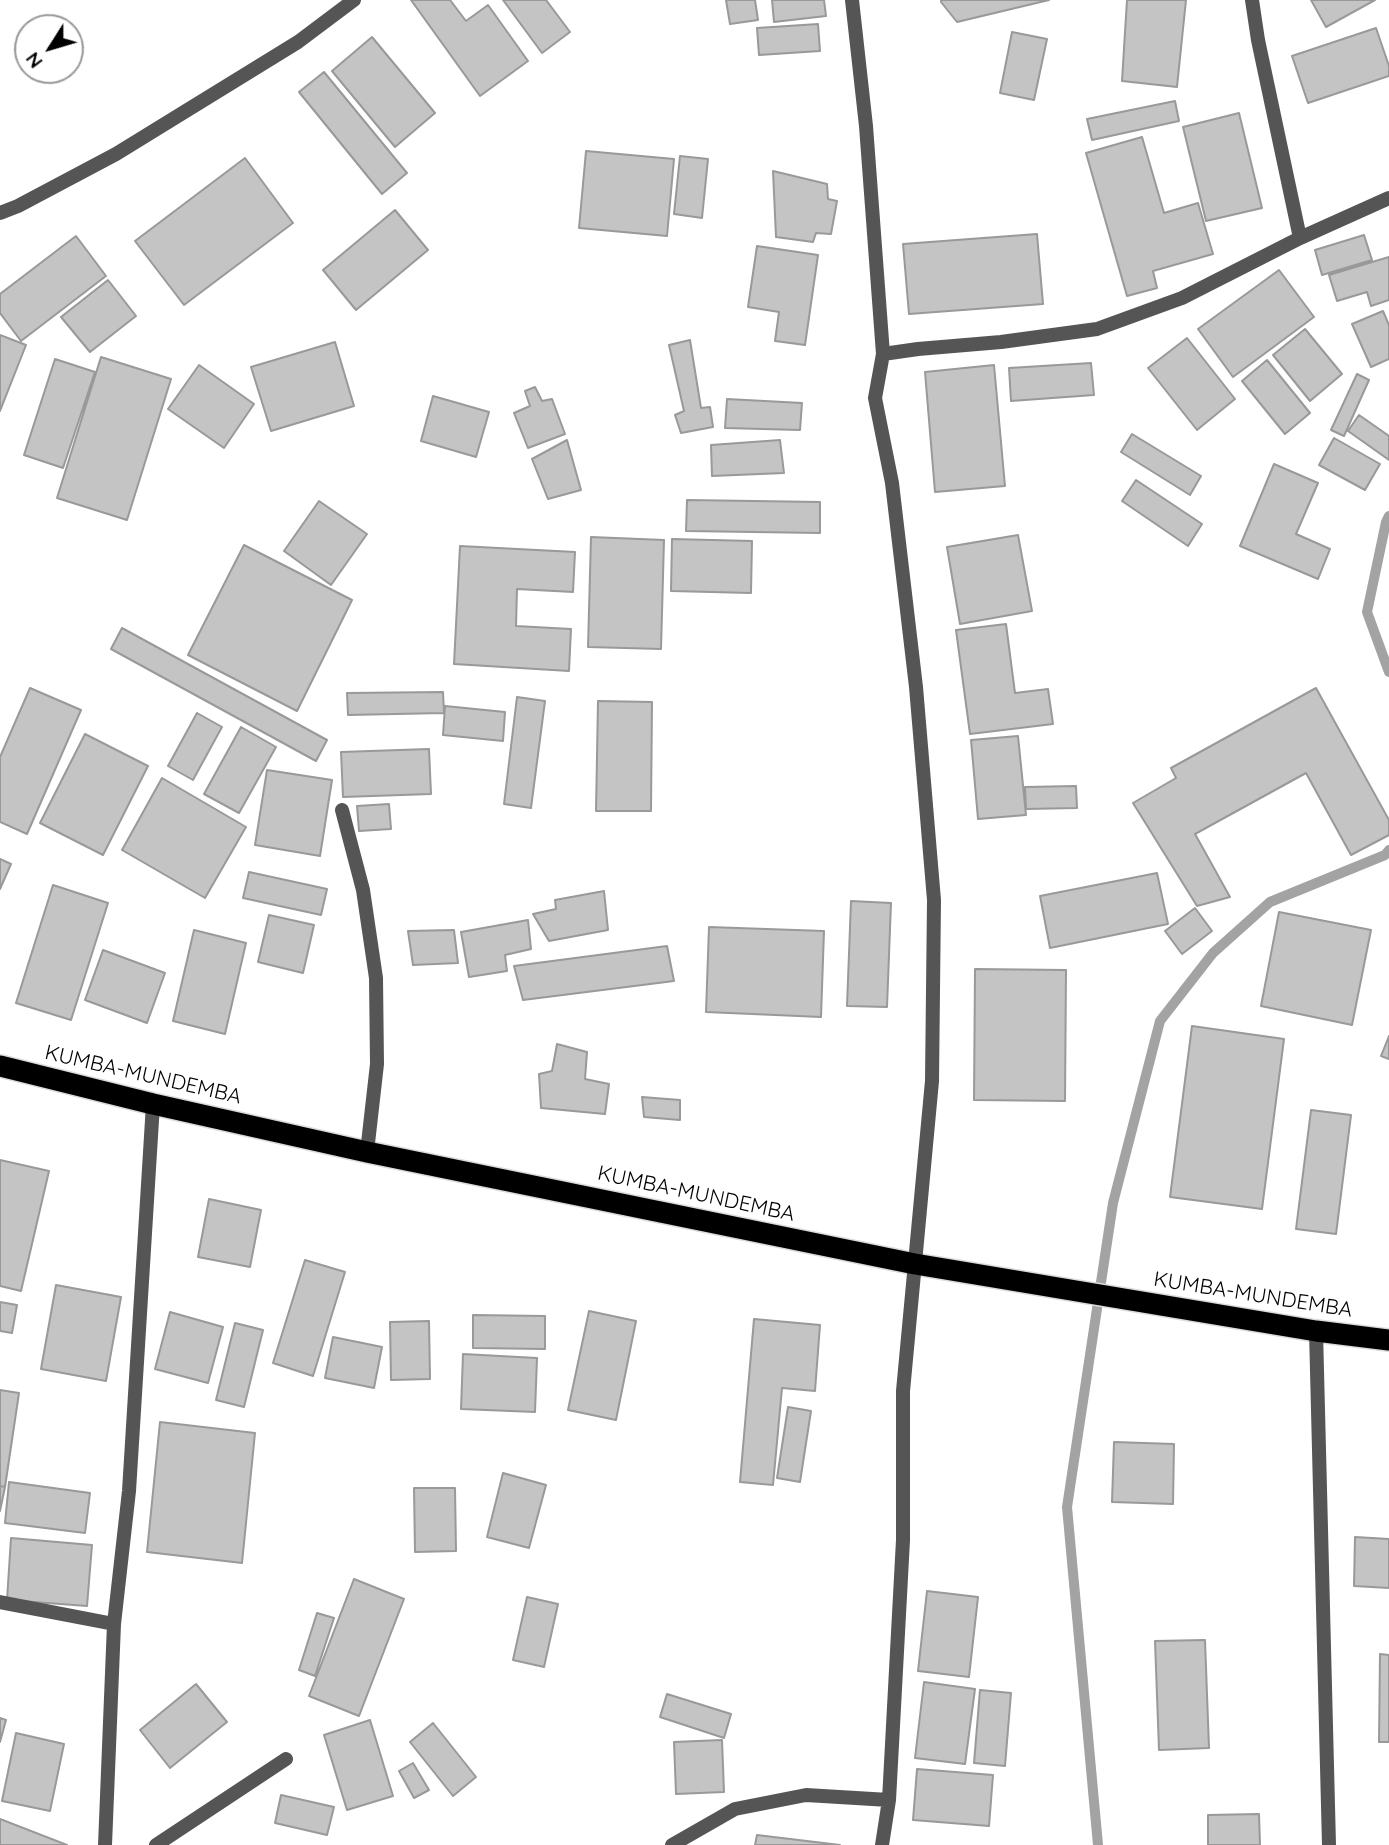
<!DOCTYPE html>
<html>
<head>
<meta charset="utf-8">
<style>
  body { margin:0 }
  #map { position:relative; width:1389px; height:1845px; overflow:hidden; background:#fff; font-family:Quicksand,sans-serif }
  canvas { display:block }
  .north { position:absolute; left:14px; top:14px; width:70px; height:70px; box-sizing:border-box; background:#fff; border:2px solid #999; border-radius:50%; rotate:233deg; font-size:19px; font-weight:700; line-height:28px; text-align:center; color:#000 }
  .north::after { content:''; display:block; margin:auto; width:24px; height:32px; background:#000; clip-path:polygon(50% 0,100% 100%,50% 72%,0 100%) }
</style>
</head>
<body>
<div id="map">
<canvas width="1389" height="1845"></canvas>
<div class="north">N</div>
</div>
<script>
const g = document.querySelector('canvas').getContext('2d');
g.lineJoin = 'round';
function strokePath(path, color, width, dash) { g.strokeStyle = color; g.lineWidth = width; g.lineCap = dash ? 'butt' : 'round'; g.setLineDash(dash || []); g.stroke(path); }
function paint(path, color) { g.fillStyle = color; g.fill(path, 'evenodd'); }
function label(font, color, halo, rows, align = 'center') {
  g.font = font + ' Quicksand,sans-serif'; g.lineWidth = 5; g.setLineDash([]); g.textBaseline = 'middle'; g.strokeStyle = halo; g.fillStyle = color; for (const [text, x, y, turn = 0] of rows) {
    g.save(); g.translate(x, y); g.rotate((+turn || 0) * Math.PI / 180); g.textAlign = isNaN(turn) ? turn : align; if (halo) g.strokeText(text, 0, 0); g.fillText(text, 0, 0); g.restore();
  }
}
strokePath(new Path2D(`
  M1389 516 1386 522 1367 612 1389 672
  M1098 1845 1067 1507 1113 1203 1160 1021 1213 953 1270 902 1385 855 1389 850`), '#a3a3a3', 10);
const building = new Path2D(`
  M411 0H450L466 21 488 5 528 61 480 96Z
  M503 0H546L570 32 542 53Z
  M726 0H755L758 20 730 24Z
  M772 0H824L826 16 774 22Z
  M941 0H1049L957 22 941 2Z
  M1127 0H1186L1177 87 1122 81Z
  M1311 0H1375L1326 27Z
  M818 24 820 51 759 55 757 28Z
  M1376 28 1389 66V76L1308 103 1292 56Z
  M1012 32 1047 39 1034 100 1000 93Z
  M372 37 435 113 395 147 332 71Z
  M324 72 407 173 382 194 299 92Z
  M1175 101 1179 121 1092 140 1087 119Z
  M1239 113 1262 208 1206 221 1183 127Z
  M1142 137 1164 213 1198 203 1213 254 1153 271 1157 288 1127 296 1086 153Z
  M586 151 674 159 667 236 579 228Z
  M680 156 708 159 702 218 674 214Z
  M245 158 293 223 184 305 135 241Z
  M773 171 827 184 828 199 837 201 831 234 816 233 813 242 776 237Z
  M395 210 428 250 356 310 323 270Z
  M1037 234 1043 304 909 314 903 244Z
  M1364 235 1372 260 1322 275 1315 250Z
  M76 236 106 276 21 341 0 313V294Z
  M757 246 818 255 805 345 775 341 779 312 748 307Z
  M1389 257V300L1371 306 1367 292 1337 301 1329 275Z
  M1279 270 1314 317 1233 377 1198 329Z
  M108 280 136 316 90 352 61 317Z
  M1383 311 1389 325V359L1371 367 1352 324Z
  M1305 329 1342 374 1310 401 1273 355Z
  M0 335 26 345 0 411Z
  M1187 338 1235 399 1197 430 1148 368Z
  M690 340 701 408 710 407 713 427 681 433 675 415 684 411 669 345Z
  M335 342 354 406 271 431 251 367Z
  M101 357 171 379 127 520 57 498Z
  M55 359 95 372 63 468 24 455Z
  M1267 360 1310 413 1285 434 1242 381Z
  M1091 363 1094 395 1011 401 1009 368Z
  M199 365 254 404 224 448 168 409Z
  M994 365 1005 486 935 492 925 372Z
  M1357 374 1369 380 1344 436 1331 430Z
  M535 387 542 401 552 399 565 434 528 448 514 413 530 406 525 391Z
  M433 396 489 412 476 457 421 441Z
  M727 399 802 403 800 430 725 428Z
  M1359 415 1389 436V460L1348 431Z
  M1132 434 1201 476 1190 495 1121 452Z
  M1334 438 1380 464 1365 490 1319 465Z
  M567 440 581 490 548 499 532 459Z
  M780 440 784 473 712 476 711 445Z
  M1274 464 1318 483 1296 534 1330 549 1318 579 1240 546Z
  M1136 480 1202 524 1188 546 1122 501Z
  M687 500 820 502V533L686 531Z
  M319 501 367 534 331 585 284 551Z
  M1018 535 1032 611 960 624 947 547Z
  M591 537 664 540 661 649 588 647Z
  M672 539 752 541 751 593 671 591Z
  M244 545 352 600 297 711 188 655Z
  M460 546 575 552 573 592 517 589 516 626 571 629 569 671 454 664Z
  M1006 624 1015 693 1048 689 1053 724 970 734 956 630Z
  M122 628 327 740 316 761 111 649Z
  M30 688 81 710 27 834 0 822V757Z
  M1316 688 1389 820V835L1351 855 1306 773 1195 834 1230 897 1197 906 1133 803 1176 778 1171 768Z
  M443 692 444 713 348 715 347 693Z
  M517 697 545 701 531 808 504 804Z
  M598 701 652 702 651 811H596Z
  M445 706 505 712 503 741 443 735Z
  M197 713 222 727 193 780 168 766Z
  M241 727 276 747 239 813 204 794Z
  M85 734 148 766 103 855 40 823Z
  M1018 736 1026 815 978 819 971 740Z
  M429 749 431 794 343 797 341 752Z
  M267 770 332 780 320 856 255 845Z
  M162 778 246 827 205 898 122 850Z
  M1076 786 1077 808 1026 809 1025 787Z
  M389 804 391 829 359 831 357 806Z
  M0 859 11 864 0 889Z
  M249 872 327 889 321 915 243 898Z
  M1157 873 1168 924 1050 948 1040 896Z
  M53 885 108 903 71 1020 16 1003Z
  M604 891 608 930 549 941 533 914 556 909 555 900Z
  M851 901 891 903 887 1007 847 1006Z
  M1195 908 1212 931 1182 954 1165 931Z
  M1279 912 1371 930 1352 1025 1261 1006Z
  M269 915 314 925 303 973 258 962Z
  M528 920 531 949 505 955 507 971 469 977 461 932Z
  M709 927 824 931 821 1017 706 1012Z
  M194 930 246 943 225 1034 173 1021Z
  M454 930 458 963 413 965 408 931Z
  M667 946 674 981 523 1000 514 966Z
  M103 950 165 973 147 1023 85 1000Z
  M975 969 1066 970 1065 1101 974 1100Z
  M1192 1026 1284 1039 1262 1209 1170 1197Z
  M1389 1036V1059L1381 1056Z
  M557 1044 587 1052 585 1079 609 1084 605 1114 541 1108 539 1074 552 1071Z
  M642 1097 680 1100V1120L644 1117Z
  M1311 1110 1351 1115 1336 1234 1296 1229Z
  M0 1160 49 1171 21 1291 0 1286Z
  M209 1199 261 1210 250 1267 198 1257Z
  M305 1260 345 1272 313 1376 273 1363Z
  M56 1285 121 1297 106 1381 41 1369Z
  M0 1302 17 1305 12 1333 0 1331Z
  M589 1311 636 1321 616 1420 568 1410Z
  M170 1312 223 1327 208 1383 155 1369Z
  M473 1315 545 1316V1349L473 1348Z
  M754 1319 820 1325 815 1391 782 1388 773 1485 740 1482Z
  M429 1321 430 1379 391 1380 390 1322Z
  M235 1323 263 1330 244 1407 216 1400Z
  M333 1337 382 1347 374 1388 325 1378Z
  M463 1354 537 1358 535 1412 461 1409Z
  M0 1390 19 1393 5 1487 0 1486Z
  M788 1407 811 1411 800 1482 777 1478Z
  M160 1422 255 1433 242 1563 147 1552Z
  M1114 1442 1174 1444 1173 1504 1112 1502Z
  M503 1473 546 1485 529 1548 487 1537Z
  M9 1482 90 1493 85 1533 5 1523Z
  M0 1486 5 1487 0 1511Z
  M414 1488H455L456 1551 415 1552Z
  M1355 1537 1389 1539V1588L1354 1586Z
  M11 1538 92 1545 87 1606 7 1600Z
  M354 1579 404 1599 359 1716 309 1696Z
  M927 1591 978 1597 969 1677 918 1671Z
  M527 1597 558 1604 544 1667 513 1660Z
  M317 1613 334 1618 315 1676 299 1670Z
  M1205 1640 1209 1748 1159 1750 1155 1641Z
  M1380 1654 1389 1655V1742H1379Z
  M924 1682 975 1689 965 1764 915 1758Z
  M196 1684 227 1722 170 1768 140 1730Z
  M980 1690 1011 1693 1005 1766 974 1763Z
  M667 1694 731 1714 724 1738 660 1717Z
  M0 1718 6 1720 0 1742Z
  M370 1720 393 1796 347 1810 324 1735Z
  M433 1723 476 1777 453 1796 410 1742Z
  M16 1733 64 1744 50 1811 2 1801Z
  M722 1740 724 1792 676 1794 674 1742Z
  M413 1763 429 1790 414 1798 399 1771Z
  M917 1769 993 1775 989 1826 913 1820Z
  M281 1795 334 1807 327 1835 275 1823Z
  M1259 1814 1260 1845H1208V1815Z
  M0 1819 67 1845H0Z
  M757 1835 840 1845H755Z`);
paint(building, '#c4c4c4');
strokePath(building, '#999', 2);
const highway = new Path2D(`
  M0 1066 153 1104 367 1152 915 1264 1316 1331 1389 1340`);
strokePath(highway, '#dbdbdb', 24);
strokePath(new Path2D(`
  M852 0 866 126 883 354
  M1252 0 1258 40 1300 238
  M0 213 18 206 116 154 298 42 354 0
  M342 810 363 890 376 978 377 1064 367 1152
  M1316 1331 1329 1845
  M0 1602 114 1624
  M105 1845 114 1624 129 1491 153 1104
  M156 1845 286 1759
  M672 1845 735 1809 806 1795 889 1800
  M882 1845 889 1800 903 1540V1391L932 1081 934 900 916 687 892 483 875 398 883 354 918 349 1001 342 1097 329 1182 298 1300 238 1389 198`), '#555', 14);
strokePath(highway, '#000', 21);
label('21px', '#000', '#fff', [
  ["KUMBA-MUNDEMBA",143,1075,13],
  ["KUMBA-MUNDEMBA",696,1194,12],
  ["KUMBA-MUNDEMBA",1253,1295,9]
]);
</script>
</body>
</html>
